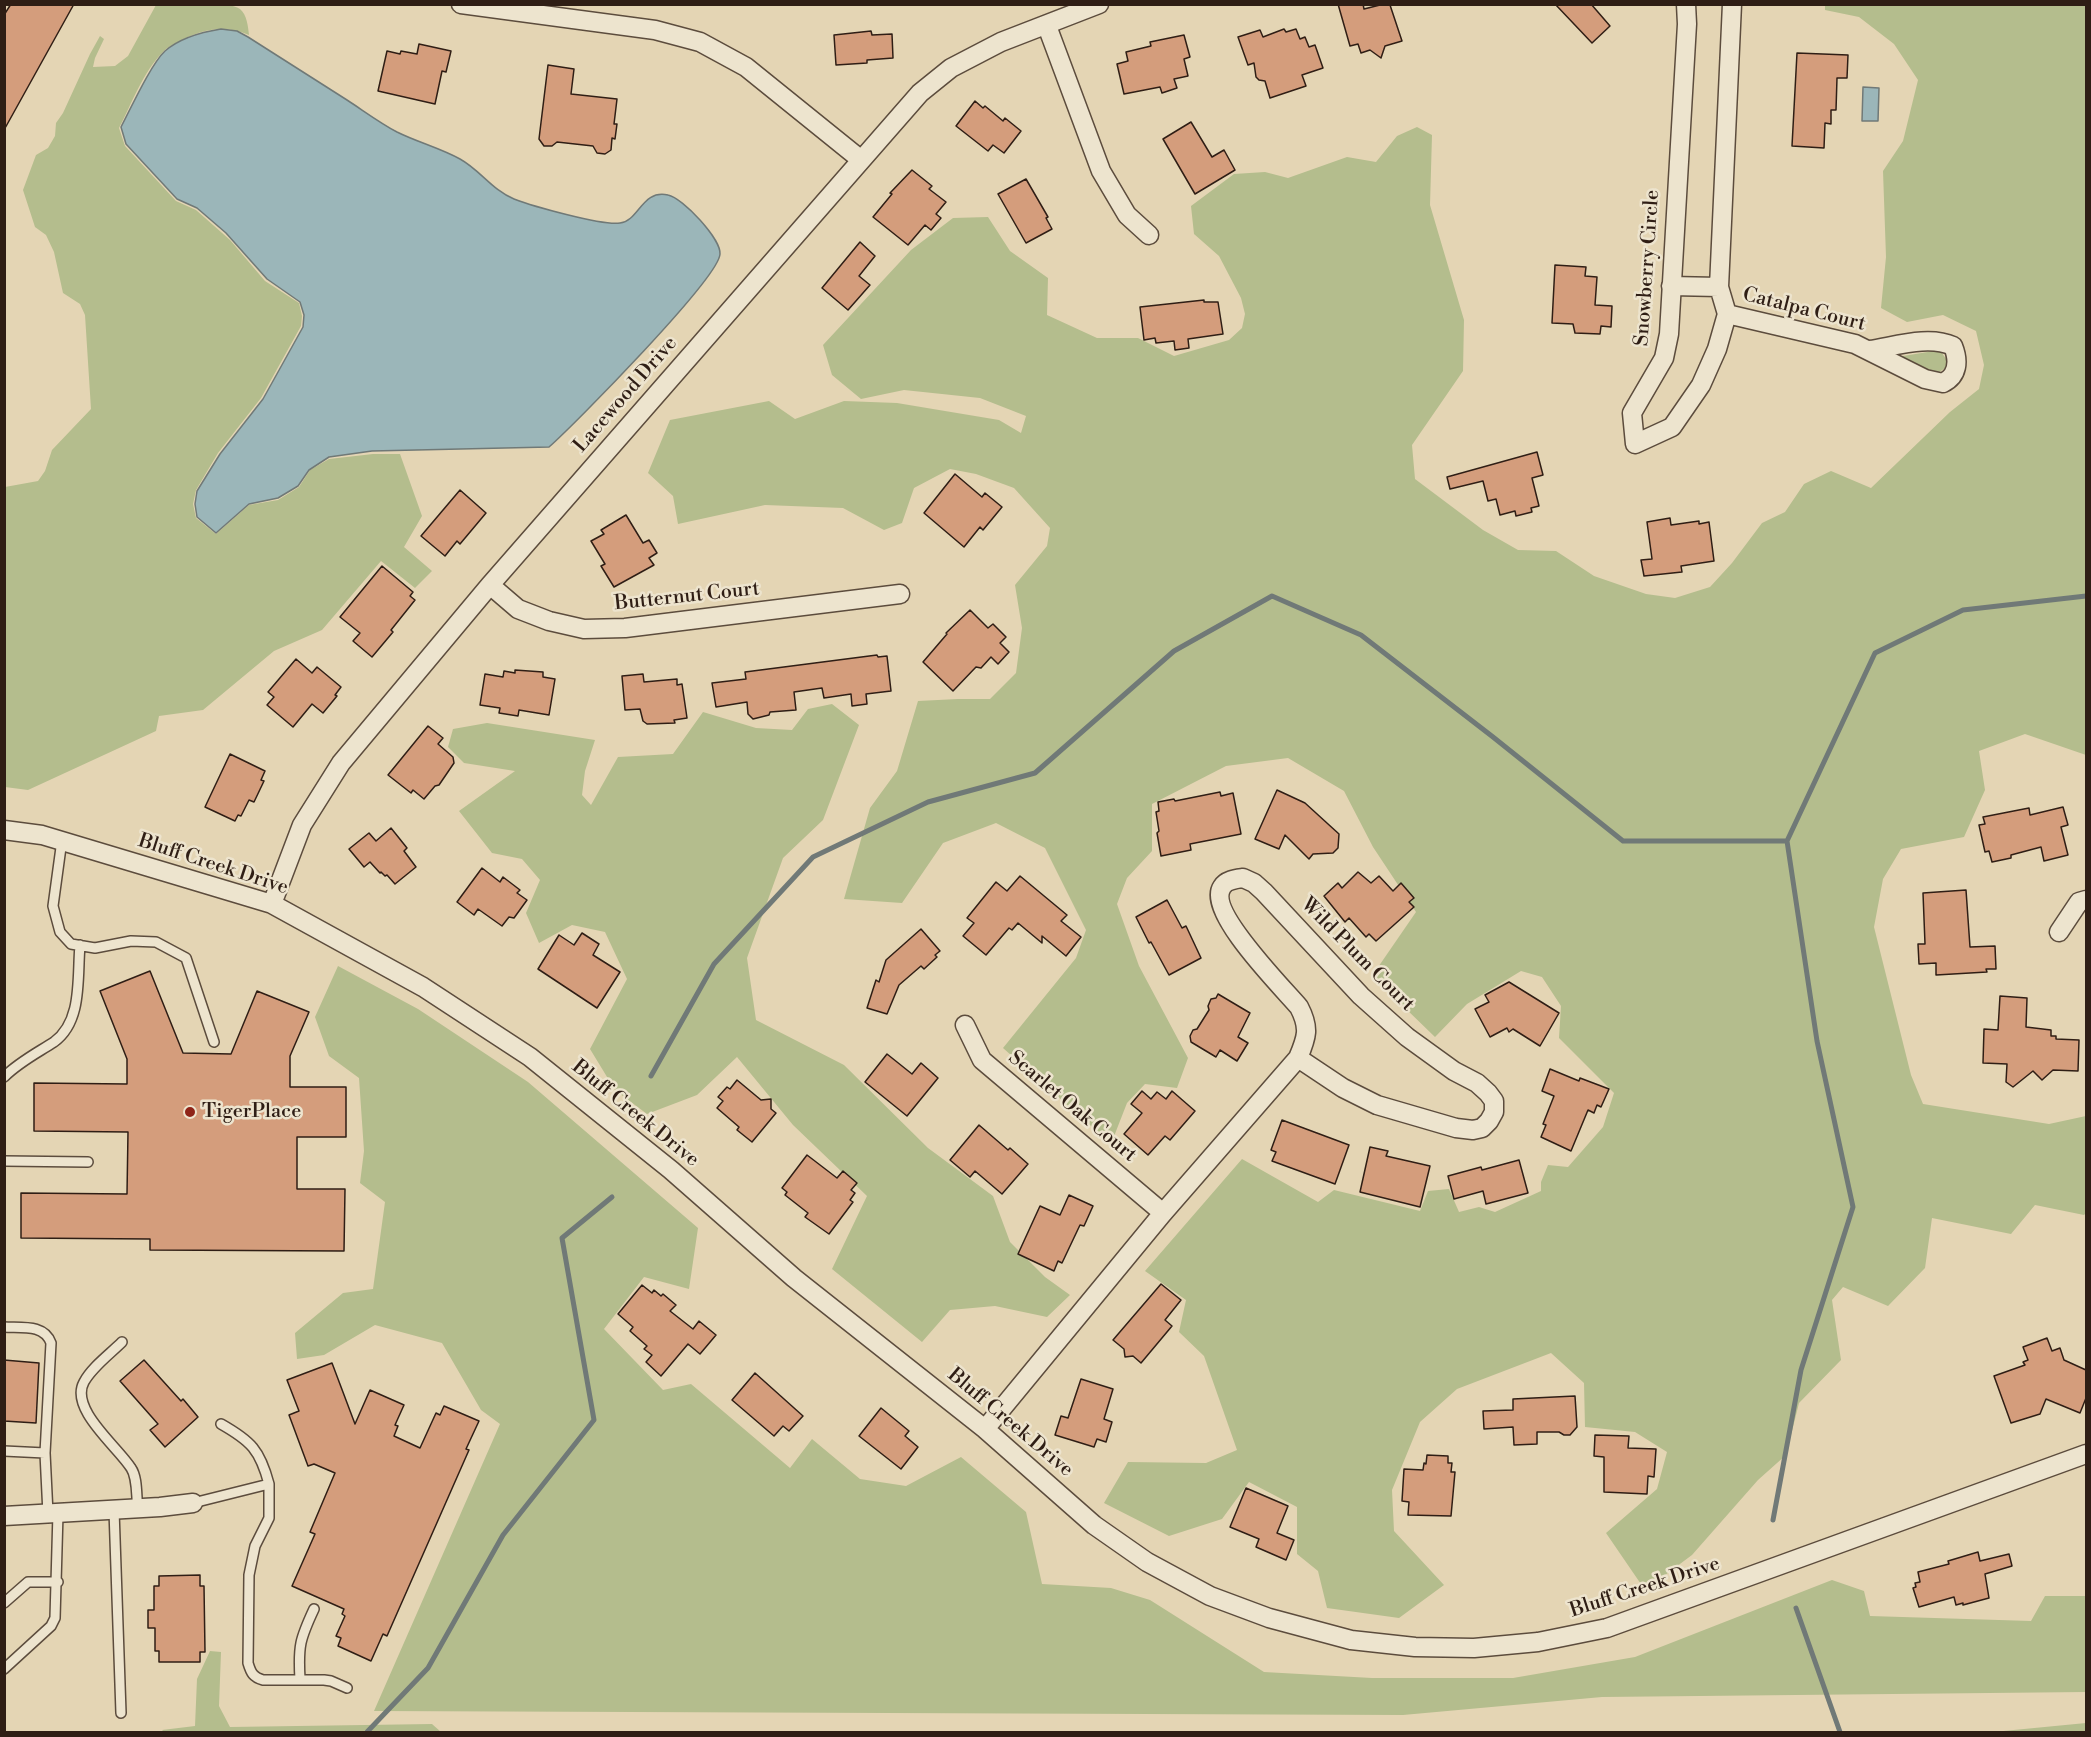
<!DOCTYPE html>
<html>
<head>
<meta charset="utf-8">
<style>
  body { margin:0 }
  #map { position:relative; width:2091px; height:1737px; overflow:hidden; background:#e4d5b4; font-family:"Libre Bodoni",serif }
  canvas { display:block }
  .frame { position:absolute; inset:0; border:6px solid #2f1e15; pointer-events:none }
</style>
</head>
<body>
<div id="map">
<canvas width="2091" height="1737"></canvas>
<div class="frame"></div>
</div>
<script>
const g = document.querySelector('canvas').getContext('2d');
g.lineJoin = 'round';
function paint(path, color) { g.fillStyle = color; g.fill(path, 'evenodd'); }
function strokePath(path, color, width, dash) { g.strokeStyle = color; g.lineWidth = width; g.lineCap = dash ? 'butt' : 'round'; g.setLineDash(dash || []); g.stroke(path); }
function label(font, color, halo, rows, align = 'center') {
  g.font = font + ' "Libre Bodoni",serif'; g.lineWidth = 5; g.setLineDash([]); g.textBaseline = 'middle'; g.strokeStyle = halo; g.fillStyle = color; for (const [text, x, y, turn = 0] of rows) {
    g.save(); g.translate(x, y); g.rotate((+turn || 0) * Math.PI / 180); g.textAlign = isNaN(turn) ? turn : align; if (halo) g.strokeText(text, 0, 0); g.fillText(text, 0, 0); g.restore();
  }
}
paint(new Path2D(`
  M156 5C173 4 228 0 240 9 247 15 248 26 249 35 223 24 202 29 178 42 173 45 167 47 163 52 143 72 132 103 119 128L125 146 176 201 196 210 230 240 265 281 299 303 302 316 301 326 261 398 218 453 196 490 193 504 196 518 216 534 249 505 278 500 299 487 310 470 329 459 373 454H400L422 516 404 547 432 571 415 588 381 561 322 630 274 651 203 710 159 716 156 731 28 790 5 787V487L38 481 45 471 52 450 91 409 85 315 80 304 63 293 54 252 46 235 35 227 23 190 36 155 48 148 55 136 56 123 63 113 90 54 100 36 104 39 95 58 93 67 115 66 128 56Z
  M1825 5H2086V755L2025 734 1979 751 1985 790 1964 837 1901 849 1883 879 1874 927 1911 1075 1923 1104 2049 1124 2086 1116V1213L2084 1215 2035 1205 2011 1234 1932 1218 1925 1268 1888 1306 1843 1287 1832 1300 1841 1360 1799 1403 1786 1455 1758 1480 1692 1555 1645 1590 1606 1533 1657 1489 1667 1452 1635 1432 1585 1427 1584 1383 1551 1353 1457 1389 1420 1422 1392 1490 1394 1531 1444 1585 1399 1618 1327 1608 1318 1571 1297 1554V1507L1249 1482 1222 1519 1169 1536 1104 1503 1128 1462 1206 1463 1237 1450 1204 1356 1179 1332 1186 1300 1145 1271 1242 1159 1318 1202 1334 1190 1420 1211 1428 1191 1449 1189 1459 1212 1479 1207 1495 1212 1541 1191V1182L1548 1165 1568 1167 1603 1127 1614 1093 1559 1038 1561 1006 1542 977 1521 971 1467 1004 1435 1037 1372 976 1416 912 1373 847 1344 791 1288 758 1226 766 1152 804V851L1127 878 1117 904 1139 966 1188 1058 1177 1088 1145 1084 1127 1103 1111 1144 1003 1048 1076 958 1086 930 1045 848 996 823 943 843 902 903 844 899 870 808 897 771 918 701 958 699H990L1016 673 1022 628 1015 585 1047 546 1050 528 1014 488 976 474 950 469 914 488 902 523 884 530 843 508 765 505 678 524 673 496 648 473 670 420 769 401 795 419 844 401 897 403 999 420 1021 433 1026 416 980 398 904 390 861 399 832 375 823 345 911 250 953 218 988 217 1010 251 1048 278 1047 315 1097 338H1138L1174 356 1229 340 1242 328 1245 314 1241 298 1219 256 1194 234 1191 206 1234 174 1265 172 1288 178 1347 157 1376 162 1397 136 1417 127 1432 135 1430 205 1464 320 1463 371 1412 445 1415 479 1483 530 1518 550 1556 551 1594 576 1646 594 1675 598 1710 587 1732 563 1762 523 1785 512 1804 484 1831 471 1871 488 1950 412 1979 389 1984 365 1976 331 1943 315 1907 322 1881 308 1886 257 1883 171 1903 141 1918 80 1894 44 1859 17 1825 10Z
  M1940 350 1948 362 1945 368 1938 373 1903 360V356Z
  M832 704 859 725 823 820 783 858 747 958 756 1020 844 1065 928 1148 993 1196 1010 1242 1045 1277 1070 1295 1047 1317 995 1306 950 1310 922 1342 832 1269 867 1196 793 1125 737 1057 697 1095 647 1114 615 1090 590 1049 627 979 605 932 572 925 539 943 526 913 540 880 522 859 492 853 459 811 515 771 464 763 448 747 453 729 487 723 595 740 585 771 582 795 591 805 618 757 673 754 703 712 756 728 792 730 808 709Z
  M338 966 418 1009 528 1082 698 1228 689 1289 644 1277 604 1329 663 1390 691 1384 790 1468 812 1439 860 1479 906 1486 961 1457 1026 1512 1042 1584 1111 1588 1150 1600 1264 1672 1372 1678H1513L1635 1657 1832 1580 1864 1591 1870 1616 2031 1621 2045 1596H2086V1692L1602 1697 1403 1715 374 1711 500 1424 481 1410 442 1343 375 1325 324 1355 297 1359 295 1333 343 1293 373 1289 385 1202 360 1183 364 1151 359 1078 329 1056 315 1017Z
  M210 1651 221 1652 219 1706 230 1727 432 1724 441 1732H164L162 1730 195 1726 197 1679Z
  M2086 1723V1732H1993Z`), '#b4bd8d');
const water = new Path2D(`
  M221 29 237 31 248 37C281 58 314 79 347 100 364 111 380 123 397 132 417 142 440 148 460 159 480 170 492 190 514 199 532 206 603 226 620 223 639 221 642 189 668 195 683 198 721 239 720 254 719 278 574 425 549 447L372 451 329 457 309 470 298 486 278 498 249 504 216 533 197 517 195 504 197 491 220 454 263 399 303 327 304 315 300 302 267 279 226 233 197 208 177 199 126 144 121 127C131 108 151 64 165 51 180 38 202 32 221 29Z
  M1863 87 1879 88 1878 121H1862Z`);
paint(water, '#9bb6b9');
strokePath(water, '#707977', 1.5);
strokePath(new Path2D(`
  M651 1076 714 964 813 857 928 802 1035 773 1174 651 1272 596 1361 635 1493 737 1623 841H1787L1875 653 1963 610 2086 596
  M1773 1520 1801 1370 1853 1207 1817 1041 1787 841
  M1796 1608 1840 1732
  M367 1732 428 1668 503 1535 594 1420 562 1238 612 1197`), '#707977', 5);
const building = new Path2D(`
  M11 4H74L4 130V15Z
  M1338 4H1363L1364 9 1380 5H1390L1402 41 1385 46 1381 58 1370 50 1361 53 1358 44 1350 46Z
  M1555 4H1591L1610 26 1592 43Z
  M1284 29 1286 32 1296 29 1300 39 1305 37 1309 47 1315 45 1323 68 1302 75 1306 86 1270 98 1265 81 1259 80 1256 77 1254 63 1248 65 1238 37 1260 30 1263 37Z
  M871 31 872 35 892 34 893 58 867 60V63L836 65 834 35Z
  M1184 35 1190 57 1184 59 1188 76 1174 79 1177 88 1162 93 1160 87 1124 94 1117 64 1128 61 1126 52 1151 46 1150 42Z
  M419 44 451 51 446 72 442 71 435 104 378 91 387 51 400 54 401 51 417 54Z
  M1797 53 1848 55 1847 78H1837L1836 110H1831V124L1825 123 1824 148 1792 146Z
  M548 65 574 69 571 94 617 99 614 124H617L615 139 612 138 611 150 605 154 597 153 593 146 557 142 552 146H544L539 139Z
  M975 101 983 108 985 106 1003 121 1005 118 1021 131 1004 153 993 145 988 151 956 126Z
  M1191 122 1212 157 1224 150 1235 170 1195 194 1163 139Z
  M912 170 932 186 929 189 946 202 936 214 941 218 931 230 925 225 908 245 873 217 892 194 890 193Z
  M1026 179 1048 217 1046 218 1052 229 1026 243 998 194Z
  M860 242 875 256 859 276 870 285 848 310 822 288Z
  M1555 265 1586 267 1585 276 1597 277 1595 305 1612 306 1611 327 1601 326 1600 334 1575 333 1573 324 1552 323Z
  M1204 300V302H1218L1223 334 1188 339 1189 348 1175 350 1174 341 1156 343 1155 338 1144 340 1140 307Z
  M1537 452 1543 475 1532 478 1539 506 1531 508 1532 512 1516 516 1515 511 1500 515 1496 499 1488 501 1483 481 1450 489 1447 477Z
  M955 474 982 497 985 493 1002 507 983 530 980 527 964 547 924 513Z
  M460 490 486 513 460 544 457 541 445 556 421 536Z
  M626 515 643 543 649 540 657 553 649 558 654 565 614 587 601 566 605 564 591 541 604 534 601 530Z
  M1670 518 1671 525 1699 521V524L1709 522 1714 561 1681 566 1682 572 1644 576 1641 560 1652 559 1647 522Z
  M382 566 413 592 410 596 415 600 391 630 393 632 372 657 353 641 360 633 340 617Z
  M970 610 988 628 993 624 1006 637 1000 643 1009 652 998 664 991 657 981 668 976 667 953 691 923 662 947 634 946 633Z
  M877 655 878 657 887 656 891 691 866 694 867 704 852 706 851 694 824 698 822 688 794 692 796 710 770 712 769 715 753 719 748 714 747 702 716 707 712 683 746 679 745 672Z
  M296 659 312 673 317 667 341 687 335 695 337 696 323 713 312 704 293 727 267 705 274 697 268 692Z
  M515 670 543 672V677L555 679 549 715 519 710 518 716 499 713 500 708 480 705 485 674 503 677 504 671 515 673Z
  M643 674 644 682 677 679V685L682 684 687 718 674 720 675 723 647 724 643 721 640 709 625 710 622 676Z
  M428 726 443 738 438 744 453 757 454 763 439 785 435 786 424 799 413 790 411 793 388 775Z
  M230 754 265 771 261 780 264 781 254 802 249 800 241 816 238 815 235 821 205 807Z
  M1277 790 1305 803 1339 834 1338 848 1333 853 1313 854 1309 859 1285 835 1279 849 1255 839Z
  M1220 792 1221 796 1233 793 1241 834 1190 844 1191 850 1161 856 1157 833 1159 831 1156 812 1159 811 1158 802 1174 799 1175 801Z
  M2063 807 2068 825 2061 827 2068 855 2044 861 2041 847 2011 855V858L1992 862 1989 851 1985 852 1979 825 1985 824 1983 817 2029 808 2030 815Z
  M391 828 407 848 404 851 416 867 395 884 387 875 385 876 381 872 380 873 370 862 364 867 349 849 369 833 376 841Z
  M482 868 500 882 503 877 520 890 517 893 527 900 514 918 509 917 502 926 478 909 474 915 457 902Z
  M1358 872 1371 883 1379 876 1393 891 1401 883 1414 898 1409 902 1414 907 1376 941 1369 934 1366 937 1349 918 1345 922 1324 896 1338 883 1342 888Z
  M1020 876 1067 915 1061 921 1081 937 1066 956 1042 936V943L1018 923 1012 930 1009 928 986 955 963 936 974 923 967 918 996 882 1007 891Z
  M1966 890 1970 947 1995 946 1996 969H1986L1987 972 1936 975V963L1919 964 1918 944H1925L1923 893Z
  M1167 900 1182 928 1186 926 1201 958 1169 975 1151 942 1149 943 1136 917Z
  M921 929 940 951 935 955 937 957 924 969 921 966 899 985 887 1014 867 1008 876 980 879 982 886 960Z
  M582 933 599 944 593 955 620 972 597 1008 538 969 559 935 574 945Z
  M150 971 183 1053 231 1054 257 991 309 1012 290 1056V1087H346V1137H297V1189H345L344 1251 150 1250V1239L21 1238V1193L127 1194 128 1132 34 1131V1083L127 1084V1059L100 991Z
  M1509 982 1559 1013 1540 1046 1513 1029 1509 1032 1507 1028 1490 1037 1475 1009 1489 1002 1485 995Z
  M1218 994 1250 1013 1238 1037 1248 1043 1237 1061 1220 1050 1216 1057 1191 1042 1190 1036 1193 1030 1197 1029 1209 1010 1208 1006 1211 999 1216 998Z
  M2000 996 2027 998 2026 1027 2051 1030V1036H2056V1039L2079 1040 2078 1071 2053 1070 2042 1080 2033 1071 2013 1087 2006 1082 2007 1064 1983 1063 1984 1029 1998 1030Z
  M887 1054 912 1074 921 1063 938 1078 907 1116 865 1082Z
  M1550 1069 1579 1081 1580 1078 1609 1089 1601 1107 1597 1105 1594 1113 1588 1110 1571 1151 1541 1137 1546 1125 1543 1124 1554 1096 1542 1091Z
  M737 1080 761 1100 771 1099V1109L776 1113 752 1142 737 1130 739 1127 717 1108 723 1101 718 1097 727 1087 730 1089Z
  M1142 1091 1151 1099 1157 1092 1166 1099 1172 1091 1195 1111 1170 1140 1165 1136 1148 1155 1124 1134 1142 1113 1131 1104Z
  M1282 1120 1349 1145 1335 1184 1272 1161 1276 1152 1271 1150Z
  M979 1125 1008 1150 1010 1148 1028 1164 1002 1194 975 1171 970 1177 950 1160Z
  M1370 1147 1388 1151 1386 1156 1430 1166 1420 1207 1360 1192Z
  M807 1155 837 1178 843 1171 857 1183 851 1190 855 1193 850 1200 853 1202 829 1234 805 1217 808 1213 785 1195 787 1192 782 1188Z
  M1519 1160 1528 1193 1486 1204 1483 1191 1454 1199 1448 1176 1481 1167 1482 1170Z
  M1069 1195 1093 1206 1084 1226 1080 1225 1062 1263 1058 1261 1054 1271 1018 1254 1040 1206 1060 1215Z
  M1161 1284 1181 1300 1165 1320 1172 1326 1141 1363 1133 1356 1125 1357 1124 1349 1113 1340Z
  M642 1285 652 1293 654 1290 661 1296 663 1294 676 1305 670 1311 693 1329 699 1321 716 1335 700 1354 688 1344 661 1376 646 1362 652 1355 644 1349 647 1346 630 1331 633 1327 618 1314Z
  M2047 1338 2052 1351 2060 1348 2064 1360 2086 1370V1398L2080 1413 2046 1399 2040 1414 2011 1423 1994 1376 2025 1365 2023 1362 2028 1360 2023 1347Z
  M4 1360 39 1363 36 1423 4 1421Z
  M144 1360 181 1401 183 1399 198 1417 165 1447 150 1430 158 1424 120 1381Z
  M332 1363 355 1424 370 1390 404 1405 395 1425 398 1426 394 1436 420 1448 436 1413 440 1415 444 1406 479 1421 466 1449 469 1450 387 1636 383 1634 371 1661 338 1646 341 1638 336 1636 345 1616 342 1614 344 1609 292 1586 315 1534 310 1532 335 1473 314 1464 308 1466 289 1415 299 1411 287 1380Z
  M755 1373 803 1416 789 1431 783 1426 774 1436 732 1400Z
  M1081 1379 1113 1389 1104 1419 1112 1422 1106 1442 1097 1439 1094 1447 1055 1435 1061 1416 1068 1418Z
  M1575 1396 1577 1427 1570 1435H1564L1559 1432H1537V1444L1514 1445 1513 1427 1484 1429 1483 1411 1513 1410V1399Z
  M881 1408 909 1431 905 1436 918 1447 901 1469 859 1436Z
  M1595 1435 1629 1436 1628 1448 1656 1449 1654 1477 1648 1476 1647 1494 1604 1492V1457L1594 1456Z
  M1427 1455 1448 1456V1463H1452L1451 1472H1455L1451 1516 1408 1515 1409 1502 1402 1501 1404 1469 1423 1470 1424 1463 1426 1464Z
  M1246 1488 1288 1506 1277 1533 1294 1540 1286 1560 1256 1547 1259 1539 1230 1527Z
  M1978 1552 1980 1561 2009 1554 2012 1566 1985 1574 1989 1598 1963 1605V1603L1956 1605 1954 1597 1919 1607 1913 1588 1916 1587 1915 1583 1920 1582 1918 1572 1949 1564 1948 1561Z
  M200 1575V1586H204L205 1652H200V1662H159V1651H155V1628H148V1610H154V1586H159V1576Z`);
paint(building, '#d49d7c');
strokePath(building, '#2f1e15', 1.5);
const service = new Path2D(`
  M62 840 53 906 60 932 71 944 95 948 131 941 156 942 186 958 214 1042
  M4 1077C19 1062 37 1053 54 1042 83 1021 77 977 80 945
  M4 1161 88 1162
  M4 1327C22 1328 44 1324 51 1343L45 1453
  M122 1342C110 1354 92 1367 84 1382 69 1409 118 1447 131 1468 138 1478 136 1497 138 1509
  M4 1451 45 1453 48 1514
  M269 1484V1518L255 1546 249 1575 248 1663C251 1673 253 1677 263 1680H324L331 1681 347 1688
  M193 1503 269 1484C260 1450 251 1441 221 1424
  M114 1510 121 1713
  M4 1603 28 1582H58
  M4 1669 51 1626 55 1618 58 1513
  M300 1679C298 1646 300 1639 314 1609`);
const minor = new Path2D(`
  M461 4 655 30 700 42 746 67 860 159
  M1686 4 1687 24 1669 334 1664 358 1632 413 1635 444 1672 427 1701 385 1717 349 1727 314 1719 287 1732 4
  M1047 26 1101 171 1127 215 1149 235
  M1671 286 1719 287
  M1727 314 1855 344 1925 379 1943 383C1958 376 1959 361 1953 346 1929 335 1896 346 1870 350
  M490 585 518 609 549 621 584 629 625 628 900 594
  M4 830 42 835 272 904 423 987 530 1057 671 1170 794 1278 985 1429 1094 1525 1147 1562 1210 1596 1269 1618 1351 1640 1415 1647 1474 1648 1538 1642 1607 1628 2086 1454
  M1243 878 1254 883 1264 892 1361 996 1407 1037 1454 1071 1477 1083 1488 1093 1494 1101V1112L1489 1121 1482 1128 1473 1130 1456 1128 1377 1105 1343 1088 1298 1058C1307 1037 1310 1028 1299 1007 1282 987 1206 911 1222 887 1226 880 1236 879 1243 878Z
  M272 904 302 825 341 763 490 585 920 93 951 68 1001 42 1099 4
  M2059 932 2079 902 2086 900
  M965 1025 982 1060 1163 1213
  M985 1429 1163 1213 1298 1058
  M4 1516 160 1507 193 1503`);
strokePath(service, '#5c4c3d', 12);
strokePath(minor, '#5c4c3d', 21);
strokePath(service, '#ede4ce', 9);
strokePath(minor, '#ede4ce', 18);
for (const [x, y, r, color] of [
  [190,1112,6,"#8f2418"]
]) { const dot = new Path2D(); dot.arc(x, y, r, 0, 2 * Math.PI); g.fillStyle = color; g.fill(dot); strokePath(dot, '#ede4ce', 2); }
label('20px', '#2f1e15', '#ede4ce', [
  ["Snowberry Circle",1648,268,-86],
  ["Catalpa Court",1804,310,14],
  ["Lacewood Drive",626,395,-49],
  ["Butternut Court",687,597,-6],
  ["Bluff Creek Drive",213,865,18],
  ["Wild Plum Court",1357,955,45],
  ["Scarlet Oak Court",1072,1107,40],
  ["Bluff Creek Drive",635,1114,39],
  ["Bluff Creek Drive",1010,1423,40],
  ["Bluff Creek Drive",1645,1588,-18]
]);
label('20px', '#2f1e15', '#ede4ce', [
  ["TigerPlace",202,1112]
], 'left');
</script>
</body>
</html>
